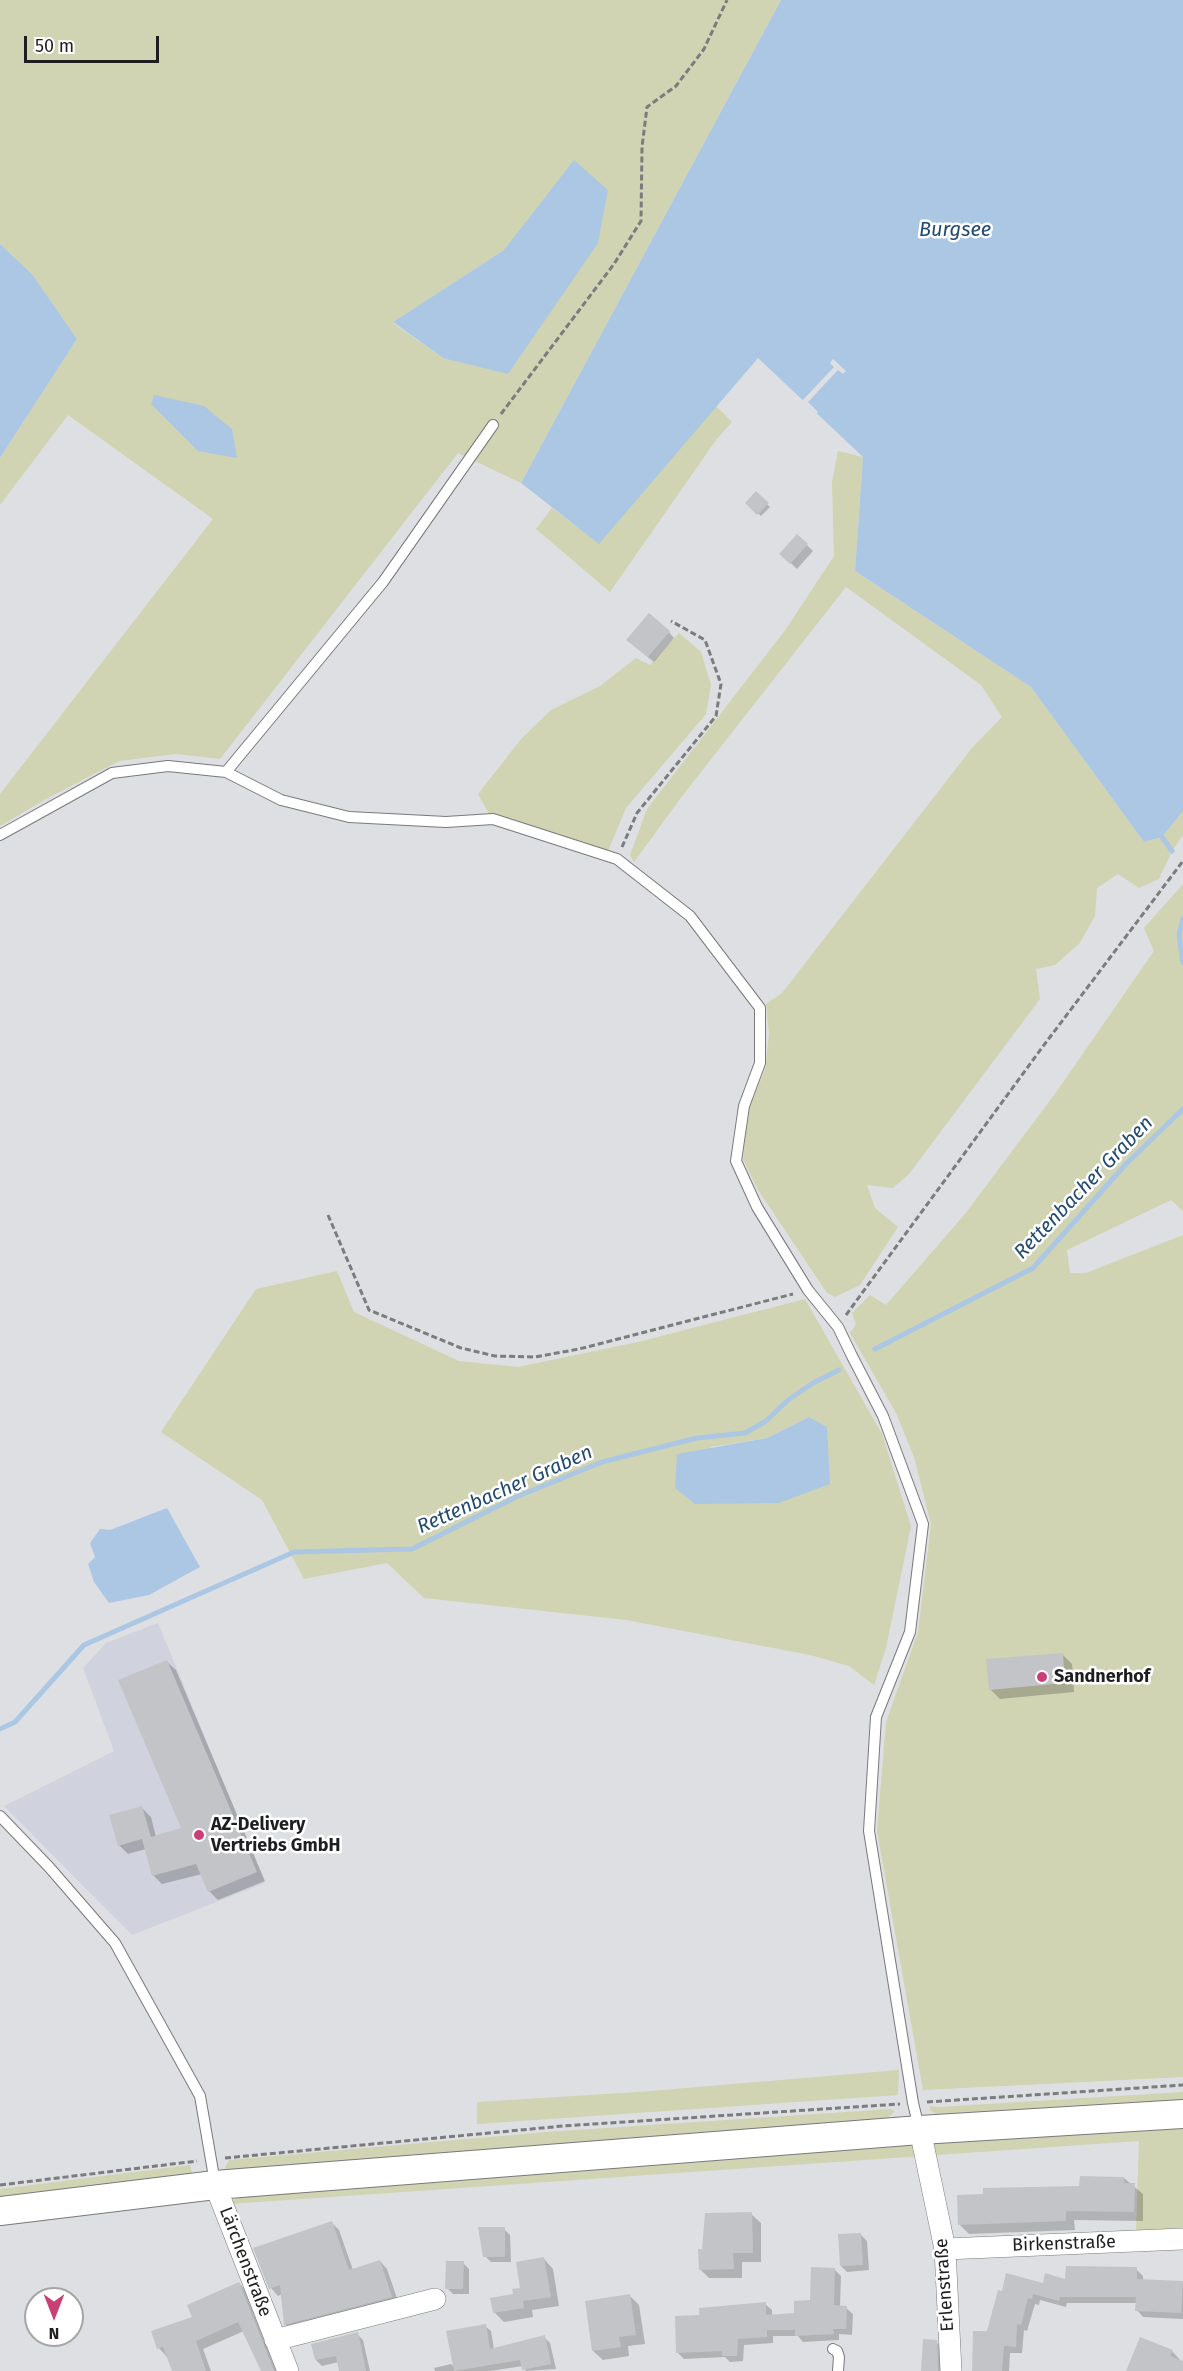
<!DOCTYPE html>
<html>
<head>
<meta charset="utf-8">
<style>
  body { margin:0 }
  #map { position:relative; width:1183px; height:2371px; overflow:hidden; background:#dedfe2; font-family:"Fira Sans",sans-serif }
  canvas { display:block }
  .north { position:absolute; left:24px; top:2287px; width:60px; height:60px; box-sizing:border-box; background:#fff; border:2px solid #a5a5a6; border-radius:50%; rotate:180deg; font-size:16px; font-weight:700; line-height:24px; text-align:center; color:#1e1e20 }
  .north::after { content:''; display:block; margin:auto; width:21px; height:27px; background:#ca3f76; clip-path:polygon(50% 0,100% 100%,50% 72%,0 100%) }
  .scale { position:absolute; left:24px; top:36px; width:135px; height:27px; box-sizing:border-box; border:3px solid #1e1e20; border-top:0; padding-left:8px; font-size:18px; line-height:21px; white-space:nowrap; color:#1e1e20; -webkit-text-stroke:4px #fff; paint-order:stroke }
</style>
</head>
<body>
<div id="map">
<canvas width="1183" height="2371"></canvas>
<div class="north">N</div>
<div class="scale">50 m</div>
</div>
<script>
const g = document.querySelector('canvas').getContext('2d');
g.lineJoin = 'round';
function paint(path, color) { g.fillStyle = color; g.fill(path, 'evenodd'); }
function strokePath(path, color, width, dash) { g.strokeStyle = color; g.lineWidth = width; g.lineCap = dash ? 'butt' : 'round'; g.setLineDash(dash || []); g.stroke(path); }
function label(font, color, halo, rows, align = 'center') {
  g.font = font + ' "Fira Sans",sans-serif'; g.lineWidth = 5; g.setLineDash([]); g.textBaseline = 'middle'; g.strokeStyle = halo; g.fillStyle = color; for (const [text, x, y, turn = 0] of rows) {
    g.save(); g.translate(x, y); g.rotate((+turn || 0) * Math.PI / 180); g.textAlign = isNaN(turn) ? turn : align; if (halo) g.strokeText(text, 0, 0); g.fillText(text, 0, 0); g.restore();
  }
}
paint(new Path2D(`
  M158 1623 265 1883 132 1935 4 1806 114 1751 83 1668 106 1643Z`), '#d0d3dd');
paint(new Path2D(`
  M0 0H781L521 483 458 453 220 759 176 754 119 761 46 799 0 826V794L213 519 68 415 0 505V458L77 339 32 274 0 244ZM504 250 443 358 393 323V322Z
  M716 406 732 422 716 440 610 592 536 529 552 508 599 543Z
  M838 451 863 457 855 571 1031 687 1144 842 1162 837 1183 811V835L1172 851 1159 879 1139 888 1118 874 1097 888 1095 916 1079 944 1055 965 1036 969 1040 999 909 1174 893 1188 867 1185 875 1208 898 1227 860 1285 835 1297 827 1293 758 1190 743 1159 747 1112 765 1070 769 1034 766 1004 782 993 972 748 1002 717 981 685 846 587 683 795 634 862 630 855 647 809 786 629 834 556 832 482Z
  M679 633 701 652 711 685 706 714 626 808 608 851 489 814 478 794 521 739 551 710 600 686 636 658 650 665Z
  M1183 884V1211L1171 1200 1067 1250 1070 1273H1086L1183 1235V2077L923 2090 877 1831 886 1722 918 1632 931 1524 914 1457 896 1413 850 1333 856 1324 852 1313 870 1295 886 1305 965 1214 1057 1091 1154 951 1144 928Z
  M337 1271 354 1312 459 1361 518 1367 638 1342 805 1299 882 1434 911 1526 886 1648 874 1685 849 1666 810 1655 626 1620 424 1598 387 1563 304 1579 262 1500 161 1432 256 1289ZM809 1417 675 1488 711 1447 767 1438Z
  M899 2070 898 2095 477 2124V2102L638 2092Z
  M1183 2092V2105L945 2120 930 2110V2106L938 2107Z
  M891 2109 895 2111 882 2123 230 2173 225 2168 229 2160 546 2132Z
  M1183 2125V2228L1136 2231 1139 2141 230 2204 240 2194Z
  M190 2165 193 2176 0 2200V2189Z`), '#d0d4b2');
paint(new Path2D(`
  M781 0H1183V811L1162 837 1144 842 1031 687 855 571 863 457 758 358 599 544 521 483Z
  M574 160 608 190 598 243 508 374 443 358 393 322 504 250Z
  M0 244 32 274 77 339 0 458Z
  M154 395 204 406 232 429 237 458 198 451 151 404Z
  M809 1417 827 1427 830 1484 779 1503 695 1504 675 1488 677 1454 767 1438Z
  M167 1508 200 1567 149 1595 109 1603 94 1582 88 1564 95 1557 90 1543 100 1529 110 1530Z`), '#acc7e4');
paint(new Path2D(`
  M833 359 846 371 843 374 838 370 808 402 818 412 815 415 801 402 834 367 830 363Z`), '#dedfe2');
paint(new Path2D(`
  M756 493 770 507 761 516 747 503Z
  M798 536 813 551 797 569 781 554Z
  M669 632 674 638 654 662 634 646Z
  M1062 1654 1072 1664 1074 1692 1000 1699 990 1689Z
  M167 1662 176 1670 265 1881 218 1900 209 1891 202 1874 162 1884 153 1875 146 1849 128 1854 119 1845 142 1808 151 1817 156 1837 183 1829Z
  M1124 2178 1143 2194V2221L1074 2220 1075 2230 969 2234 959 2224 1081 2187Z
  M751 2214 761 2223V2262H742V2278H709L700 2269 703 2250Z
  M332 2223 339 2230 353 2270 380 2261 387 2269 399 2304 292 2331 285 2324 282 2294 278 2296 271 2288Z
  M504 2229 510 2235 511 2262H491L485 2256Z
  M861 2235 867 2241 869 2270 847 2272 841 2266Z
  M544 2259 553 2269 559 2306 532 2310 533 2317 504 2322 494 2312 522 2289Z
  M463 2263 469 2269V2294H453L447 2288Z
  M1136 2269 1143 2276V2280L1183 2283V2319L1143 2317 1137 2310V2303H1067L1066 2307 1040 2300 1039 2305 1035 2304 1027 2331 1024 2330 1022 2353H1010L1009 2371H973L988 2333 999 2292Z
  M835 2270 841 2276 840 2307 846 2308 853 2314 852 2335 839 2334V2340L803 2342 798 2336H773V2343L744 2345 743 2361 730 2362 725 2357 684 2359 677 2352 700 2317 765 2304 772 2310V2316L796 2315 811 2301Z
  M239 2283 247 2292 279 2371H262L244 2331 203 2349 211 2371H173L167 2357 159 2348Z
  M630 2296 639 2305 645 2344 628 2346 629 2356 603 2360 593 2351Z
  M485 2326 491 2331 494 2349 544 2337 550 2343 556 2369 526 2371 523 2366 490 2371H456L454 2369 455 2371H435L434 2368 451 2364 455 2368Z
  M357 2334 363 2340 370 2371H341L339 2362 322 2366 316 2360Z
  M936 2342 944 2350 946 2371H922Z
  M1172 2351 1183 2363V2371H1128Z`), '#0003');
strokePath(new Path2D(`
  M1162 837 1172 851
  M1183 919 1179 934 1183 963
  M875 1349 1033 1268 1126 1164 1183 1109
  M0 1729 15 1722 84 1645 294 1552 412 1549 516 1497 602 1462 697 1438 745 1433 766 1421 788 1400 813 1383 839 1370`), '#acc7e4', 5);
paint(new Path2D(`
  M756 491 769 503 757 515 745 503Z
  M797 534 808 544 790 564 779 554Z
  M649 613 670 631 648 657 626 640Z
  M1063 1653 1065 1683 989 1690 986 1659Z
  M167 1660 257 1872 208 1892 196 1864 152 1876 142 1839 118 1846 109 1815 142 1806 151 1837 181 1828 118 1680Z
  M1080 2176 1124 2177V2183H1135L1134 2212 1066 2211V2221L958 2225 957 2195 983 2194V2188L1079 2186Z
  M752 2212 753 2253H733L734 2269 699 2270 698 2249H702L705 2213Z
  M332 2221 349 2270 380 2260 392 2297 284 2325 280 2285 269 2289 253 2248Z
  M478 2227H505V2257H483Z
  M861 2233 863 2265 840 2266 838 2234Z
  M544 2257 551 2297 523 2301 524 2308 493 2313 490 2298 513 2294 512 2289 520 2288 516 2262Z
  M446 2261H464L463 2289H445Z
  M1066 2266 1137 2267V2279L1183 2281 1181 2313 1135 2311 1136 2297H1060L1059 2301 1033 2294 1032 2299 1028 2298 1021 2325 1017 2324 1016 2347 1004 2346 1002 2371H972L973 2331H987L998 2290 1002 2291 1006 2273 1043 2283 1045 2273 1065 2279Z
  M811 2267 835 2268 834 2305 847 2306 846 2329H833L834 2334 795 2336V2330H767V2337L738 2339 737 2356H722V2351L676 2353 675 2316 699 2315V2308L766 2302V2315L794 2313V2301L810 2300Z
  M239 2282 274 2371H261L238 2322 196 2341 206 2371H172L163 2347 157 2349 151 2331 192 2317 187 2305Z
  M630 2294 636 2335 619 2337 621 2347 592 2351 585 2301Z
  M486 2324 490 2349 545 2335 551 2364 522 2370 520 2360 454 2371 446 2331Z
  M358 2332 366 2371H339L336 2356 315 2360 311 2344Z
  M1140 2337 1173 2350 1170 2356 1183 2361V2371H1126Z
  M923 2339 937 2340 938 2371H921Z`), '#c3c4c7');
const service = new Path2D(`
  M226 772 383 582 493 425
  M0 835 112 773 168 766 226 772 281 800 349 817 446 822 493 819 617 859 690 916 760 1008V1063L744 1106 736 1161 757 1207 808 1290 838 1327 852 1356 883 1416 923 1524 910 1632 876 1717 869 1831 913 2103 919 2128
  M0 1816 49 1867 115 1943 200 2096 215 2183
  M833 2349 837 2351 839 2357 838 2371`);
const minor = new Path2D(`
  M920 2130 945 2249 951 2371
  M215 2185 288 2371
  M945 2249 1183 2239
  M275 2340 435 2299`);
const secondary = new Path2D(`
  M0 2211 215 2185 920 2130 1183 2114`);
strokePath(service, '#79797c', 12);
strokePath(minor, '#79797c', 22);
strokePath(secondary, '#79797c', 30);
strokePath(new Path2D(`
  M501 414 614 264 641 221 642 147 647 107 676 86 704 49 727 0
  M622 847 637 813 716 716 721 684 705 640 671 621
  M328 1215 369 1310 461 1348 495 1356 535 1357 579 1349 793 1294
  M846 1315 1044 1045 1183 861
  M927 2102 1183 2085
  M225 2158 563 2126 900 2104
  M0 2185 197 2161`), '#7c7c7f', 3, [6, 3]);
strokePath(service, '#fff', 10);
strokePath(minor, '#fff', 21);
strokePath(secondary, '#fff', 28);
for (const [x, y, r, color] of [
  [1042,1677,6,"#ca3f76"],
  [199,1835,6,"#ca3f76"]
]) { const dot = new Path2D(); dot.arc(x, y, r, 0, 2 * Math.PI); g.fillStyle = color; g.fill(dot); strokePath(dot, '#fff', 2); }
label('bold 18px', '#1e1e20', '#fff', [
  ["Sandnerhof",1054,1677],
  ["AZ-Delivery",211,1825],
  ["Vertriebs GmbH",211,1846]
], 'left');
label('18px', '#1e1e20', '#fff', [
  ["Birkenstraße",1064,2244,-2],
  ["Lärchenstraße",245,2262,69],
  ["Erlenstraße",945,2285,-94]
]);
label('italic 20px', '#224a71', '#fff', [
  ["Burgsee",955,230],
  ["Rettenbacher Graben",1084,1188,-46],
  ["Rettenbacher Graben",505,1490,-24]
]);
</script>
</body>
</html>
